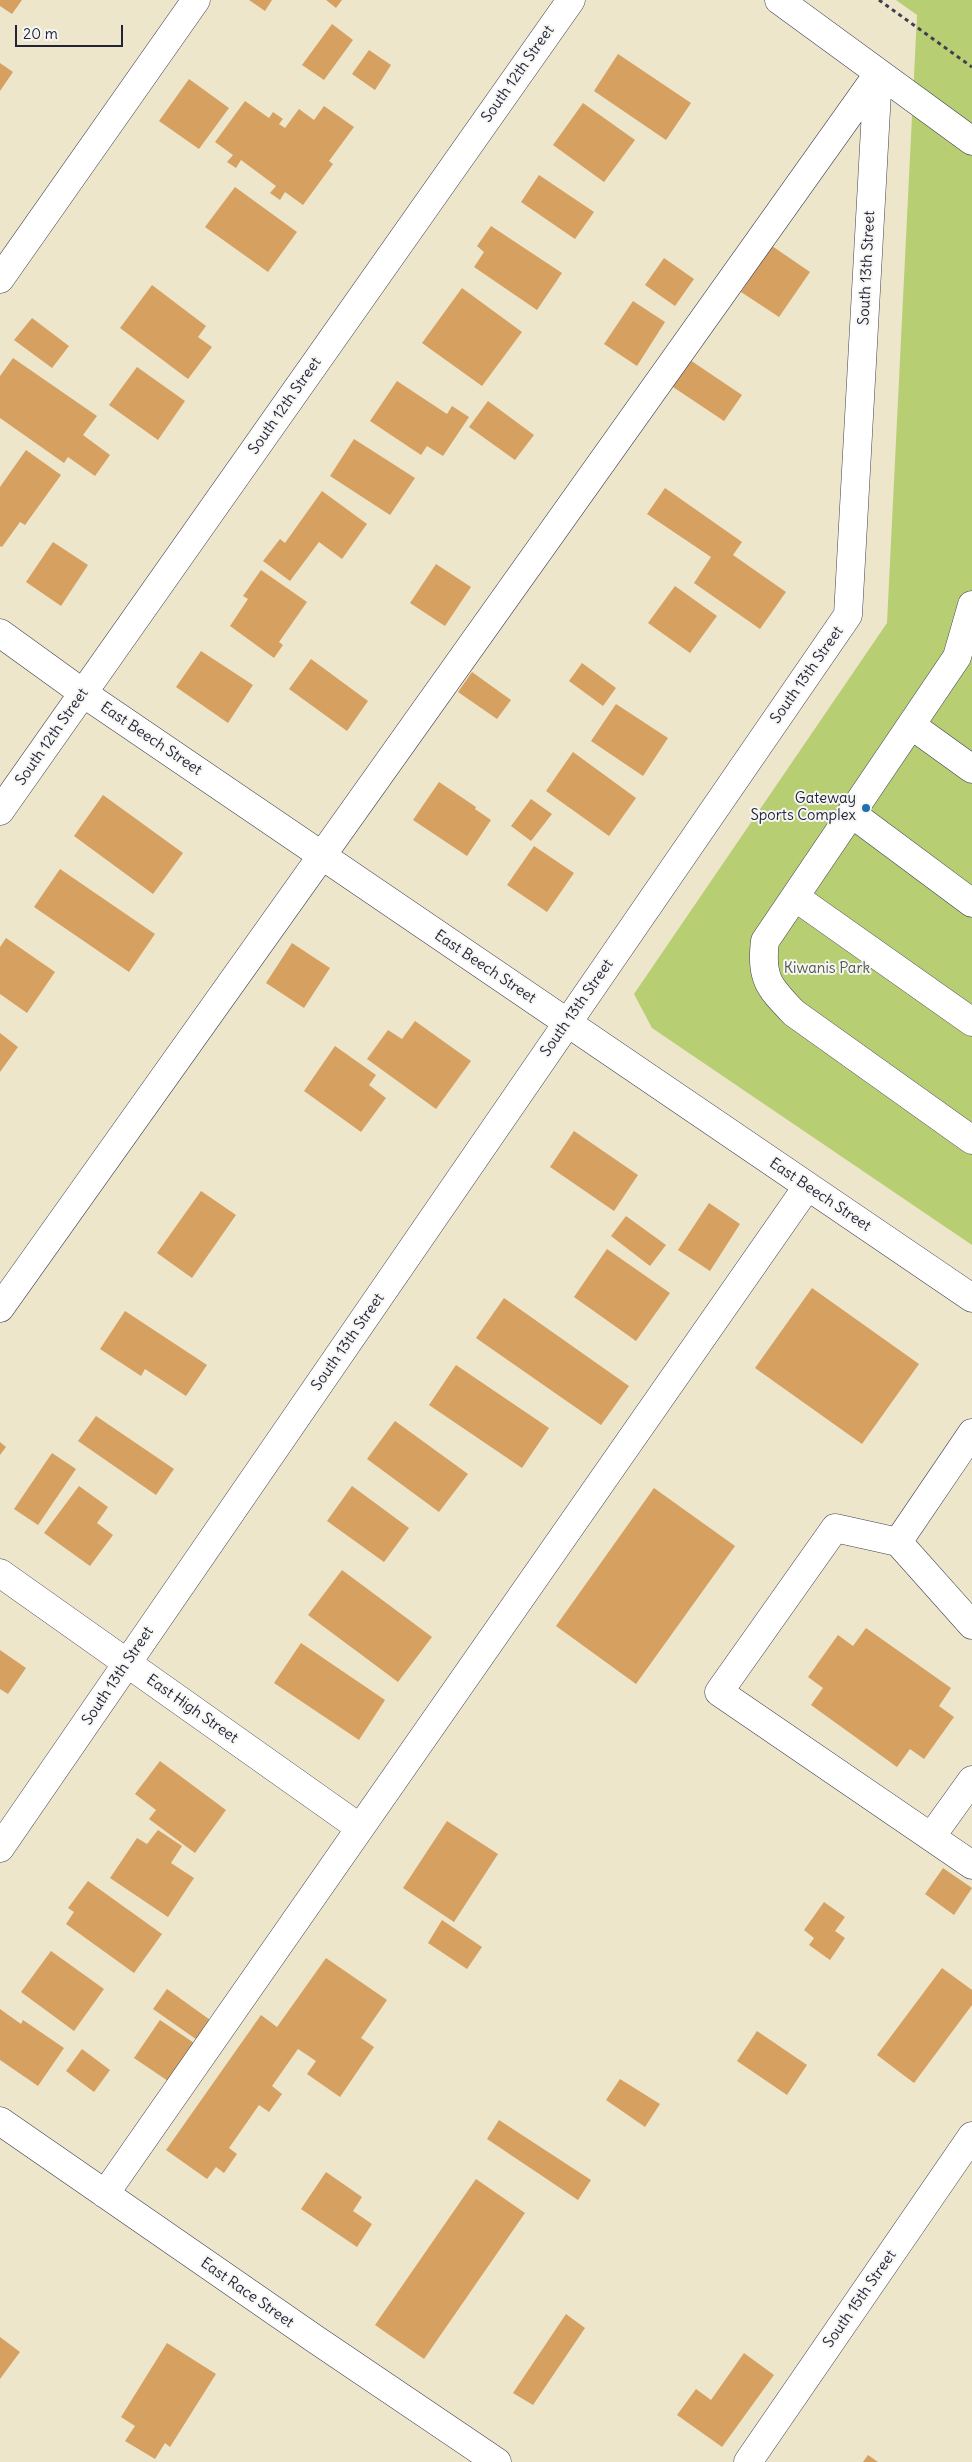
<!DOCTYPE html>
<html>
<head>
<meta charset="utf-8">
<style>
  body { margin:0 }
  #map { position:relative; width:972px; height:2462px; overflow:hidden; background:#ede6cb; font-family:Delius,sans-serif }
  canvas { display:block }
  .scale { position:absolute; left:15px; top:25px; width:108px; height:22px; box-sizing:border-box; border:2px solid #22223b; border-top:0; padding-left:6px; font-size:15px; line-height:18px; white-space:nowrap; color:#22223b; -webkit-text-stroke:4px #f6f6f2; paint-order:stroke }
</style>
</head>
<body>
<div id="map">
<canvas width="972" height="2462"></canvas>
<div class="scale">20 m</div>
</div>
<script>
const g = document.querySelector('canvas').getContext('2d');
g.lineJoin = 'round';
function paint(path, color) { g.fillStyle = color; g.fill(path, 'evenodd'); }
function strokePath(path, color, width, dash) { g.strokeStyle = color; g.lineWidth = width; g.lineCap = dash ? 'butt' : 'round'; g.setLineDash(dash || []); g.stroke(path); }
function label(font, color, halo, rows, align = 'center') {
  g.font = font + ' Delius,sans-serif'; g.lineWidth = 4; g.setLineDash([]); g.textBaseline = 'middle'; g.strokeStyle = halo; g.fillStyle = color; for (const [text, x, y, turn = 0] of rows) {
    g.save(); g.translate(x, y); g.rotate((+turn || 0) * Math.PI / 180); g.textAlign = isNaN(turn) ? turn : align; if (halo) g.strokeText(text, 0, 0); g.fillText(text, 0, 0); g.restore();
  }
}
paint(new Path2D(`
  M896 0H972V1245L652 1028 634 994 887 623 917 15Z`), '#b7ce72');
paint(new Path2D(`
  M0 0H22L12 14 0 6Z
  M249 0H272L265 11Z
  M326 0H342L336 8Z
  M332 24 353 40 324 80 302 65Z
  M369 50 391 65 375 90 352 74Z
  M618 54 691 103 666 140 594 91Z
  M0 63 13 72 0 91Z
  M189 79 229 108 199 149 159 121Z
  M245 101 269 118 273 112 283 119 279 124 285 128 299 109 314 120 324 106 354 127 329 161 333 164 303 205 285 192 280 200 270 193 276 186 241 160 236 168 227 162 233 155 215 142Z
  M583 103 635 140 604 182 553 145Z
  M539 175 594 212 575 239 521 202Z
  M235 187 297 232 268 272 205 227Z
  M491 226 562 273 537 310 474 267 484 252 477 246Z
  M772 246 810 272 779 317 741 292Z
  M664 258 694 279 675 306 645 285Z
  M152 285 206 326 198 337 212 347 188 379 120 328Z
  M462 288 522 332 482 386 422 343Z
  M633 301 665 322 637 366 604 344Z
  M32 318 69 346 52 368 14 340Z
  M13 358 97 416 83 435 110 455 95 476 68 457 64 463 0 418V376Z
  M687 358 742 395 724 421 670 385Z
  M137 367 185 401 158 440 109 405Z
  M397 381 447 414 452 406 469 417 443 456 427 446 421 455 370 421Z
  M488 401 534 435 515 460 469 427Z
  M354 439 415 478 390 515 330 476Z
  M26 450 61 475 25 525 20 522 2 547 0 546V487Z
  M665 488 742 542 733 555 786 592 760 629 694 583 711 557 647 514Z
  M322 491 367 524 342 559 319 542 290 581 263 561 280 539 285 543Z
  M53 542 88 565 61 606 26 582Z
  M436 564 471 587 445 626 410 603Z
  M261 570 307 602 279 642 283 645 274 658 230 626 248 599 243 596Z
  M675 586 717 616 690 653 648 623Z
  M201 651 253 685 228 723 176 687Z
  M311 659 368 701 347 731 289 689Z
  M582 663 616 688 603 706 569 681Z
  M472 672 511 700 497 719 458 692Z
  M616 704 668 738 643 776 591 741Z
  M573 752 636 798 609 836 546 791Z
  M439 782 476 807 475 809 491 820 467 856 413 820Z
  M103 795 183 853 153 894 74 836Z
  M531 799 552 814 531 841 511 826Z
  M534 846 574 873 547 912 507 885Z
  M60 869 155 934 129 972 34 907Z
  M6 938 55 972 27 1013 0 994V947Z
  M292 943 330 968 304 1008 266 983Z
  M415 1021 471 1061 436 1109 367 1059 388 1030 402 1039Z
  M0 1033 18 1047 0 1072Z
  M335 1046 376 1075 369 1085 386 1098 361 1132 304 1091Z
  M574 1131 638 1175 614 1211 550 1167Z
  M201 1191 236 1215 192 1278 157 1253Z
  M709 1203 740 1224 710 1271 678 1250Z
  M626 1216 666 1245 650 1266 611 1236Z
  M607 1249 670 1293 636 1341 574 1297Z
  M812 1288 919 1364 862 1444 755 1368Z
  M504 1298 629 1386 601 1425 476 1338Z
  M125 1311 207 1365 186 1396 145 1369 141 1376 100 1349Z
  M456 1365 549 1428 522 1468 429 1405Z
  M96 1416 174 1469 156 1495 78 1441Z
  M395 1421 468 1474 439 1512 367 1459Z
  M0 1442 6 1447 0 1455Z
  M52 1453 76 1469 38 1525 14 1509Z
  M79 1486 108 1507 97 1523 113 1535 90 1566 44 1533Z
  M352 1486 409 1528 384 1562 327 1521Z
  M654 1488 735 1546 636 1684 556 1626Z
  M342 1570 432 1637 398 1682 308 1615Z
  M866 1628 951 1688 939 1706 954 1717 924 1759 910 1749 897 1767 811 1705 823 1688 808 1677 838 1635 853 1646Z
  M301 1643 385 1700 359 1740 274 1683Z
  M0 1650 26 1668 8 1694 0 1689Z
  M160 1761 226 1810 195 1853 149 1819 156 1810 135 1794Z
  M447 1821 498 1854 454 1922 403 1888Z
  M158 1830 182 1846 171 1863 194 1878 168 1917 110 1878 137 1838 147 1844Z
  M943 1868 972 1888 954 1915 925 1894Z
  M88 1881 162 1934 134 1973 66 1924 74 1912 68 1908Z
  M824 1902 845 1917 835 1931 845 1938 830 1960 809 1945 814 1938 804 1930Z
  M442 1920 482 1947 467 1969 428 1943Z
  M51 1951 104 1989 74 2031 21 1992Z
  M326 1958 387 2000 361 2038 374 2047 340 2097 307 2074 316 2061 298 2049 272 2086 282 2094 269 2112 259 2105 229 2148 237 2154 224 2173 216 2167 207 2179 166 2150 261 2015 277 2027Z
  M942 1968 972 1990V2005L914 2083 877 2055Z
  M167 1989 213 2022 200 2042 153 2009Z
  M0 2009 21 2024 23 2020 64 2048 38 2086 0 2060Z
  M160 2020 197 2045 171 2083 134 2058Z
  M757 2031 807 2065 787 2095 737 2061Z
  M82 2049 110 2070 94 2092 66 2071Z
  M620 2079 660 2104 645 2127 606 2100Z
  M499 2120 591 2180 578 2200 487 2139Z
  M326 2172 362 2197 353 2211 372 2224 357 2247 301 2209Z
  M476 2179 525 2213 424 2359 375 2325Z
  M566 2314 585 2328 533 2405 513 2393Z
  M0 2337 20 2352 0 2379Z
  M167 2343 216 2374 170 2447 165 2443 155 2459 125 2441 135 2426 121 2417Z
  M744 2353 774 2375 722 2447 677 2415 696 2389 711 2400Z
  M868 2455 878 2462H863Z`), '#d6a060');
const minor = new Path2D(`
  M779 0 972 141
  M0 279 196 0
  M972 605 957 657 765 941C760 979 770 988 794 1013L972 1140
  M0 633 83 693 972 1298
  M911 725 972 769
  M0 811 571 0
  M851 813 972 903
  M795 897 972 1022
  M0 1308 878 74
  M898 1542 972 1433
  M0 1573 360 1828
  M972 1625 898 1542 835 1528 719 1692 972 1865
  M931 1837 972 1780
  M0 1848 848 615 878 74
  M0 2121 315 2339 497 2462
  M105 2194 807 1187
  M748 2462 972 2136`);
strokePath(minor, '#403f51', 29);
strokePath(new Path2D(`
  M879 0 972 67`), '#403f51', 3, [4, 4]);
strokePath(minor, '#fff', 28);
for (const [x, y, r, color] of [
  [866,808,5,"#1f6fb2"]
]) { const dot = new Path2D(); dot.arc(x, y, r, 0, 2 * Math.PI); g.fillStyle = color; g.fill(dot); strokePath(dot, '#f6f6f2', 2); }
label('15px', '#22223b', '#f6f6f2', [
  ["South 12th Street",518,74,-55],
  ["South 13th Street",867,268,-87],
  ["South 12th Street",285,406,-55],
  ["South 13th Street",807,675,-55],
  ["South 12th Street",52,737,-55],
  ["East Beech Street",151,739,34],
  ["East Beech Street",485,967,34],
  ["South 13th Street",577,1008,-55],
  ["East Beech Street",820,1195,34],
  ["South 13th Street",348,1342,-55],
  ["South 13th Street",118,1676,-56],
  ["East High Street",192,1709,35],
  ["East Race Street",247,2293,35],
  ["South 15th Street",860,2299,-55]
]);
label('15px', '#22223b', '#f6f6f2', [
  ["Gateway",856,799],
  ["Sports Complex",856,816]
], 'right');
label('15px', '#4f564c', '#f6f6f2', [
  ["Kiwanis Park",827,969]
]);
</script>
</body>
</html>
